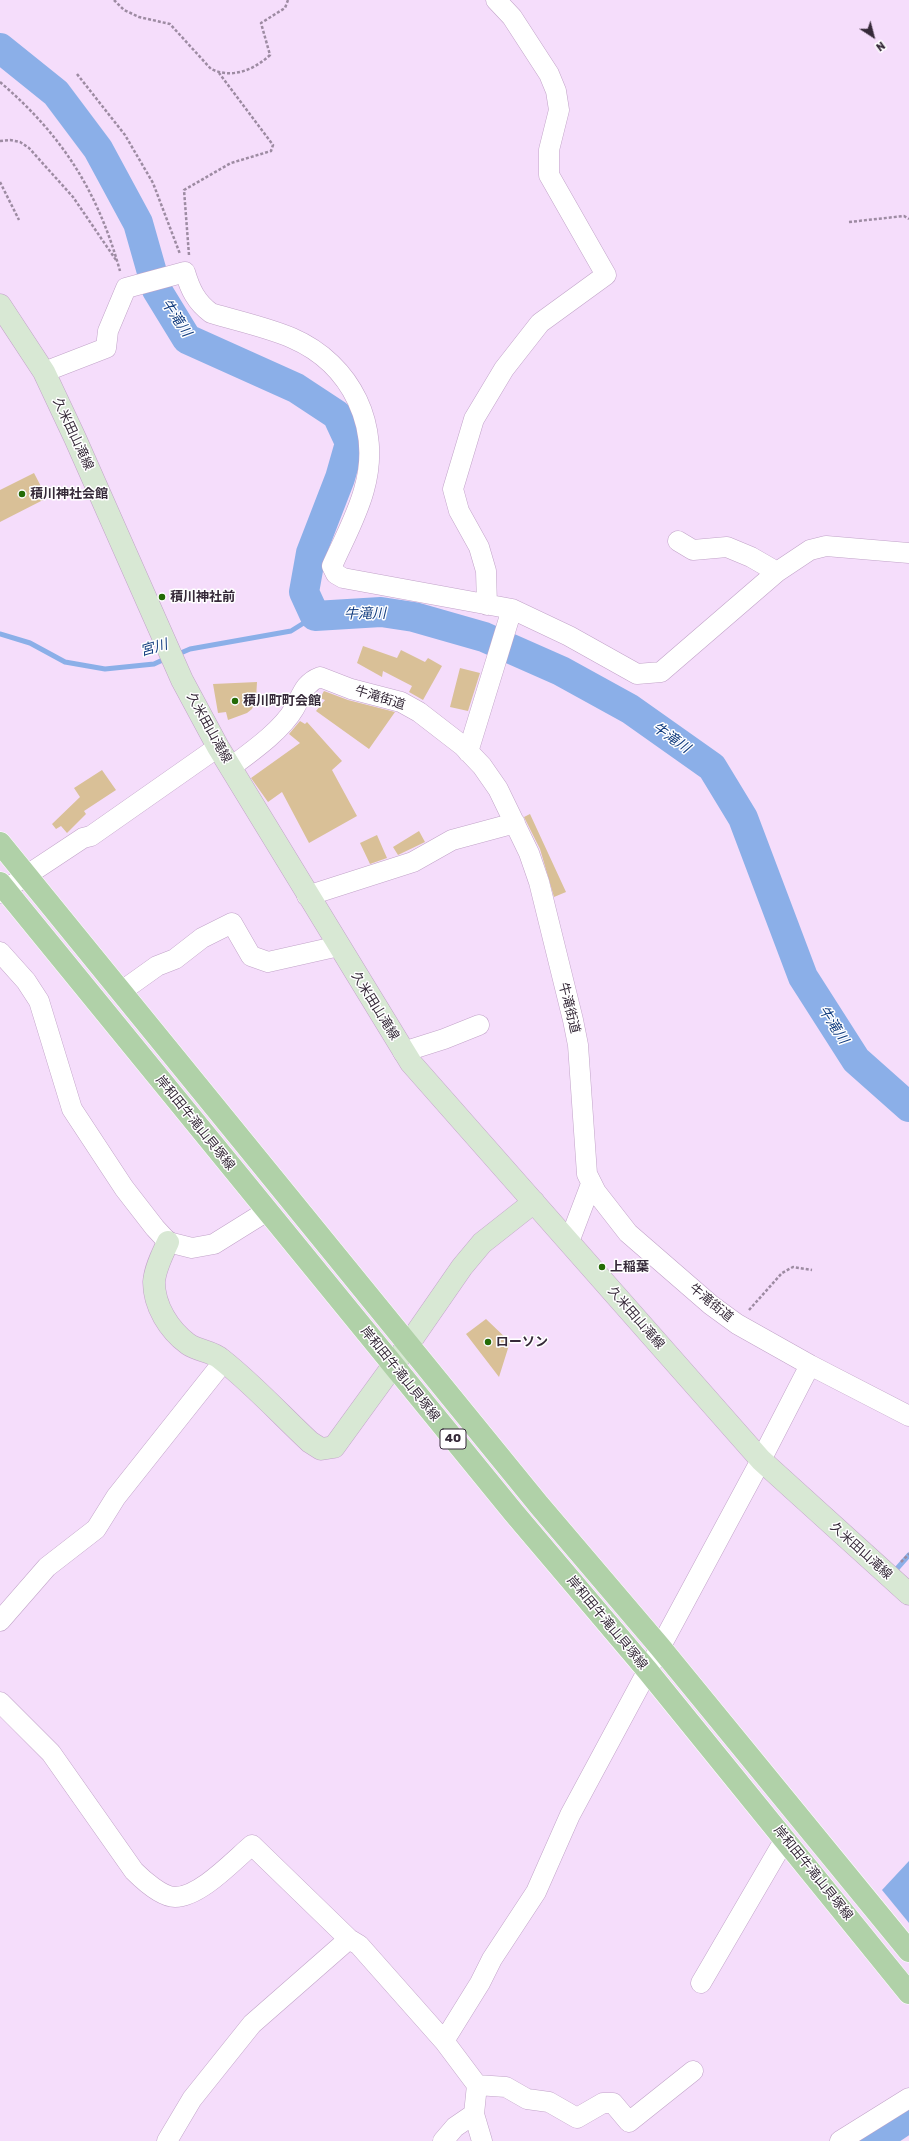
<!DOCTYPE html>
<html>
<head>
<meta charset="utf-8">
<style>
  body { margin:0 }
  #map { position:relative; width:909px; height:2141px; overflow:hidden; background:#f5ddfb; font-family:Rubik,sans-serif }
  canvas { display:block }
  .north { position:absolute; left:853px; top:16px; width:40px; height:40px; -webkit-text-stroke:3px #fff; paint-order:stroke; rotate:144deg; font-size:11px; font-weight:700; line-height:16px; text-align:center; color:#352938 }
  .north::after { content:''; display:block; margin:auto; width:14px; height:18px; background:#352938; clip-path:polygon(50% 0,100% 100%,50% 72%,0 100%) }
</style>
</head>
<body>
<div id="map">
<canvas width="909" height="2141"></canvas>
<div class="north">N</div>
</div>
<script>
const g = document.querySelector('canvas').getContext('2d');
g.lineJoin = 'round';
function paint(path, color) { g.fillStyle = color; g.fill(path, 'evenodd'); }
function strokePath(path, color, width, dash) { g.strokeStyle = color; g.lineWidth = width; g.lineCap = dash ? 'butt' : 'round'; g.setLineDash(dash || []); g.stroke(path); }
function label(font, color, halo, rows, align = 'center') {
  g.font = font + ' Rubik,"Noto Sans JP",sans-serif'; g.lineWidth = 3; g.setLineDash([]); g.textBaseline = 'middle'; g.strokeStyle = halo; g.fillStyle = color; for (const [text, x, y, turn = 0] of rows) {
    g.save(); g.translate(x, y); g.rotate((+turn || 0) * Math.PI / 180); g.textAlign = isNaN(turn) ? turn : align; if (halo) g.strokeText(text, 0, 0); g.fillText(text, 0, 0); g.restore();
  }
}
paint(new Path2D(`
  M909 1861V1923L882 1890Z`), '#8bafe8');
strokePath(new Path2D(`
  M0 634 30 643 65 662 105 669 154 664 167 658
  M176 655 190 649 291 631 315 616
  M894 1572 909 1555`), '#8bafe8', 5);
strokePath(new Path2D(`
  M0 48 56 93 98 149 138 223 157 290 187 339 296 388 337 415 350 443 340 478 311 553 304 592 315 616 381 612 414 617 484 637 561 671 630 709 712 767 743 818 803 977 856 1060 909 1107
  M861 2141 884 2134 909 2117`), '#8bafe8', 30);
paint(new Path2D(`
  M34 473 47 498 0 522V490Z
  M363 646 397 658 401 650 425 662 428 658 442 666 423 700 409 692 412 686 383 671 382 677 357 663Z
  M460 668 480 673 468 711 450 707Z
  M257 682 256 699 252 709 247 713 228 720 226 712 218 713 213 684Z
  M324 691 348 700 395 712 369 749 316 711 325 700 320 698Z
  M300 721 305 724 307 722 342 761 332 770 357 816 309 843 282 792 268 802 251 778 300 743 289 734Z
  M102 770 116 790 84 811 86 814 67 833 61 826 56 829 52 824 80 797 74 788Z
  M530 814 566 892 554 897 540 849 524 817Z
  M419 831 425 842 398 855 393 847Z
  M377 835 387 858 370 864 360 843Z
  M486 1319 510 1342 499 1377 466 1334Z`), '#d9c097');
const street = new Path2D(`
  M44 372 106 348 108 331 126 288 185 272C190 289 196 302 211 313 237 321 266 327 292 338 352 364 382 427 364 490 357 516 343 541 332 566L336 574 343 578 512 609 569 636 637 674 661 672 777 572 810 550 826 546 909 553
  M678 541 693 550 727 547 751 557 777 572
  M487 605 486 571 479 547 459 511 453 489 474 419 504 369 540 323 606 275 549 175V150L559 110 556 91 549 74 512 17 496 0
  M468 752 512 609
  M231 767C251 752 281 731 294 709 302 695 304 683 320 677L351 689 401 702 419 712 463 746 482 766 498 789 529 853 539 882 573 1020 578 1045 587 1174 596 1192 628 1233 711 1305 737 1324 810 1365 909 1416
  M0 893 83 838 91 836 218 747
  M307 896 413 862 452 840 515 823
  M0 952 26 981 39 1001 72 1109 124 1188 155 1228 168 1242 192 1248 214 1244 267 1211
  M122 991 157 966 175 959 202 938 232 923 251 956 268 962 339 946
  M403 1052 444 1039 479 1025
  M569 1242 591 1184
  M0 1621 47 1567 96 1529 116 1497 224 1361
  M0 1702 51 1753 134 1871C143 1880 162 1897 175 1897 200 1897 233 1861 252 1845L349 1939 359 1945 444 2041 477 2085 474 2114 482 2141
  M701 1983 785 1839
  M444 2041 480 1983 492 1959 536 1892 570 1815 761 1460 810 1365
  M477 2085 506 2087 527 2099 549 2102 577 2118 603 2103H613L629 2122 693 2071
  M167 2141 192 2099 252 2024 349 1939
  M443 2141 455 2127 474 2114
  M840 2141 909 2098`);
const secondary = new Path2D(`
  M0 305 44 372 75 438 182 680 218 747 411 1063 761 1460 909 1594
  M168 1242C163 1253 155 1268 154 1282 154 1306 169 1330 188 1344 198 1351 212 1351 221 1359 253 1384 281 1415 310 1442L321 1449 334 1447 408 1345 462 1267 482 1243 534 1202`);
const primary = new Path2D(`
  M0 843 539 1505 660 1647 909 1951
  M0 883 514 1513 647 1670 909 1993`);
strokePath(street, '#c1a3c8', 21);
strokePath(secondary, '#c1a3c8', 23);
strokePath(primary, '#fff', 23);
strokePath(new Path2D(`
  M114 0 124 10 139 17 170 24 211 69C232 79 254 70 270 55L261 23 285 8 288 0
  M77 74 125 135 153 183 180 254
  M0 82C63 136 98 192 120 271
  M0 141 10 140 20 142 29 148 73 197 116 260
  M0 182 19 220
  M849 222 904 216 909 219
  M189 255 184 190 231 163 271 151 273 145 219 73
  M749 1310 782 1273 793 1267 812 1270
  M901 1562 909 1554`), '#9d8ba2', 2.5, [3, 2]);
strokePath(street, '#fff', 20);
strokePath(secondary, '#d8e8d4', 22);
strokePath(primary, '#b0d1a8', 22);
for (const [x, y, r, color] of [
  [22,494,4,"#246b06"],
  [162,597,4,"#246b06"],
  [235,701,4,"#246b06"],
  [602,1267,4,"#246b06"],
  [488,1342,4,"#246b06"]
]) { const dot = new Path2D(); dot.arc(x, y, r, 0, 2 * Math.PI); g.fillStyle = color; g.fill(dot); strokePath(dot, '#fff', 1.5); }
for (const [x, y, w] of [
  [453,1439,26]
]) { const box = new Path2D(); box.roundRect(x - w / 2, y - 10, w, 20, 3); g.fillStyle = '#fff'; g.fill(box); strokePath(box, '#352938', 1); }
label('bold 12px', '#352938', null, [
  ["40",453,1439]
]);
label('13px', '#352938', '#fff', [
  ["久米田山滝線",73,434,65],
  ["牛滝街道",380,698,17],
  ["久米田山滝線",209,728,61],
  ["久米田山滝線",375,1006,58],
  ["牛滝街道",569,1008,76],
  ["岸和田牛滝山貝塚線",195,1123,51],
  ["牛滝街道",711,1303,39],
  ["久米田山滝線",636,1318,49],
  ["岸和田牛滝山貝塚線",400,1374,51],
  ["久米田山滝線",861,1551,42],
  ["岸和田牛滝山貝塚線",607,1623,50],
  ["岸和田牛滝山貝塚線",813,1873,51]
]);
label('bold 13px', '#352938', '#fff', [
  ["積川神社会館",30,494],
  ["積川神社前",170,597],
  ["積川町町会館",243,701],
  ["上稲葉",610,1267],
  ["ローソン",496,1342]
], 'left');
label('italic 14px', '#133e80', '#fff', [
  ["牛滝川",176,318,56],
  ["牛滝川",365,614,-1],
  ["宮川",154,648,-16],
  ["牛滝川",671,738,35],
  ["牛滝川",833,1025,57]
]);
</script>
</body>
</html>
